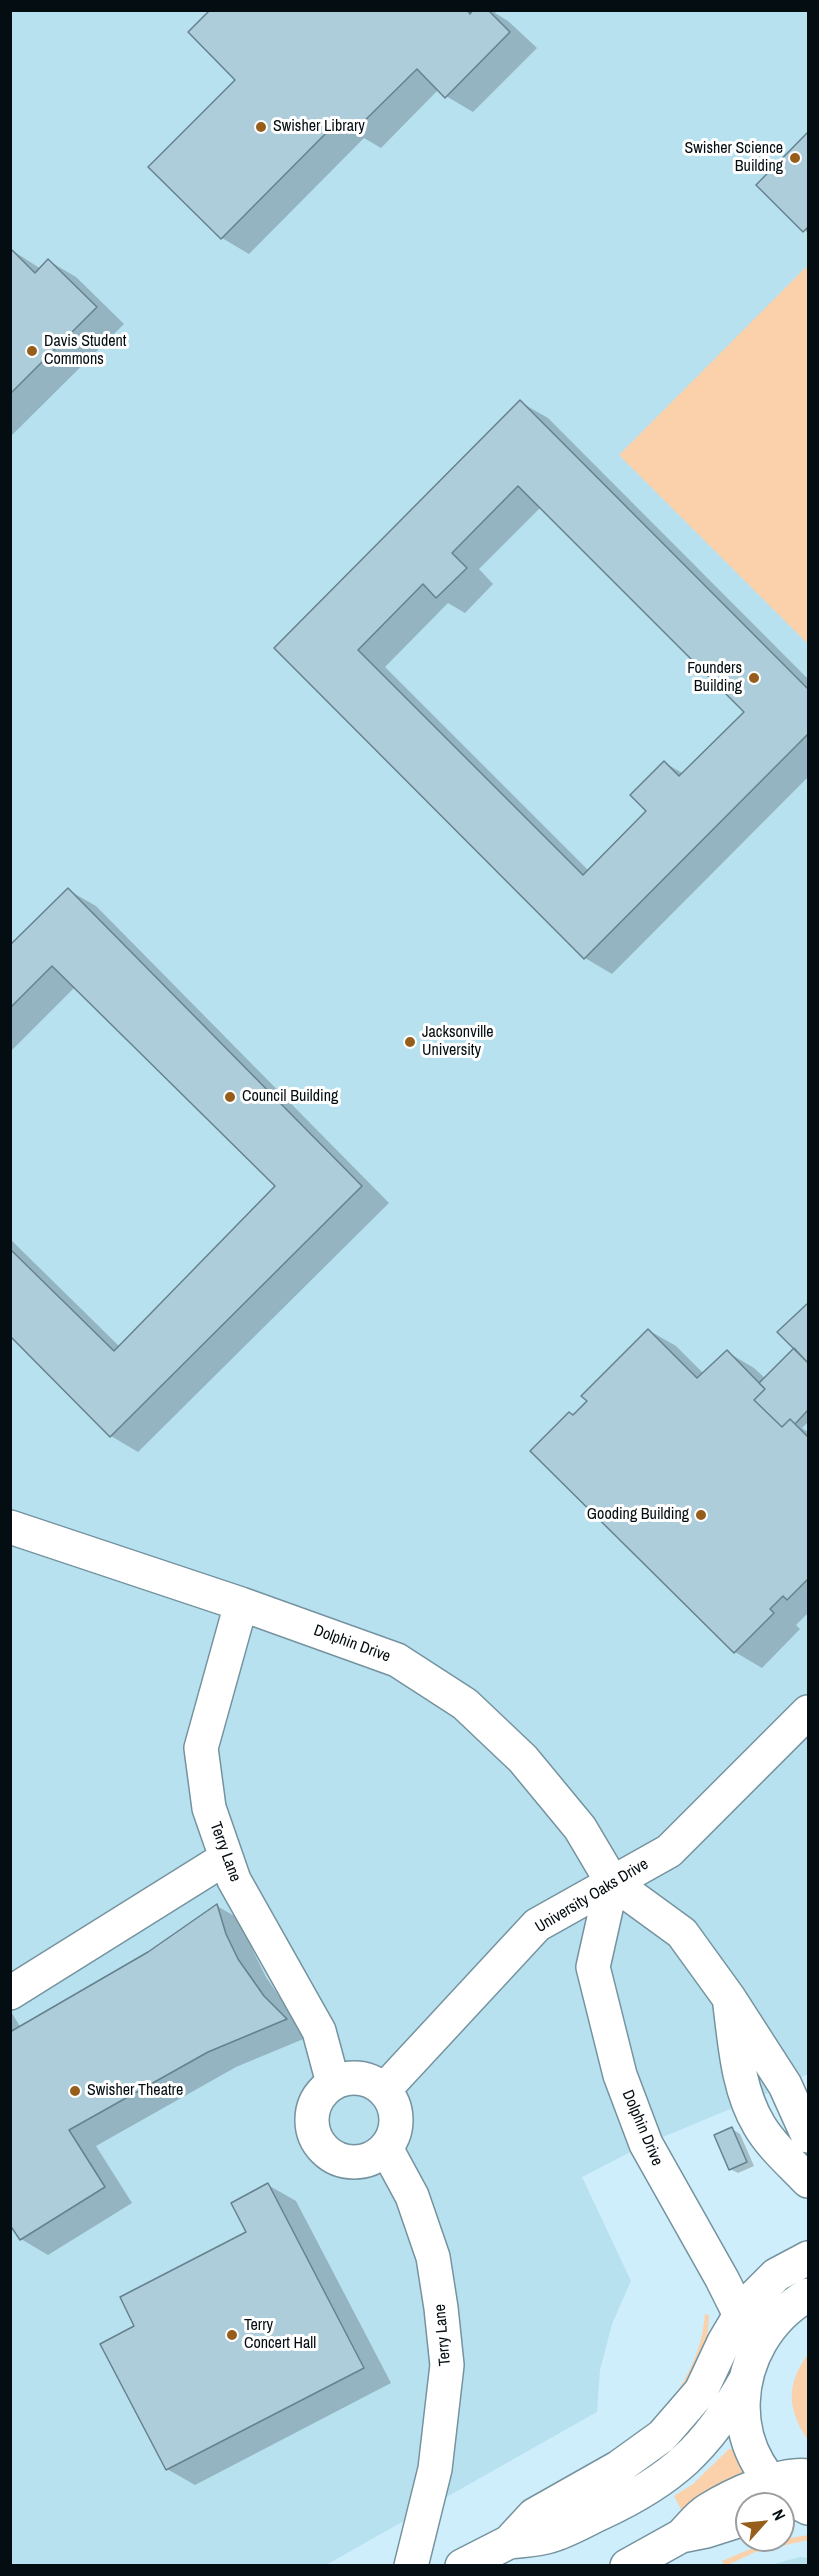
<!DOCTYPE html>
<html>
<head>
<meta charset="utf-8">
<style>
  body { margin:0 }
  #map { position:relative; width:819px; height:2576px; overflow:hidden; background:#ceeefb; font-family:"Archivo Narrow",sans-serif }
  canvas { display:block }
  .frame { position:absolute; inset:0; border:12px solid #040d12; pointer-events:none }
  .north { position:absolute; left:735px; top:2492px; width:60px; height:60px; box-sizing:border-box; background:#fff; border:2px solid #9b9ea0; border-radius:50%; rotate:63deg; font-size:16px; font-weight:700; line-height:24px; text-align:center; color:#040d12 }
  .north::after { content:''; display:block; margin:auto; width:21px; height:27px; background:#975e1b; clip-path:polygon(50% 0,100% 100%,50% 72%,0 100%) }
</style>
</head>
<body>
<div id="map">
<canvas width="819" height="2576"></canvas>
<div class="frame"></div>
<div class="north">N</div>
</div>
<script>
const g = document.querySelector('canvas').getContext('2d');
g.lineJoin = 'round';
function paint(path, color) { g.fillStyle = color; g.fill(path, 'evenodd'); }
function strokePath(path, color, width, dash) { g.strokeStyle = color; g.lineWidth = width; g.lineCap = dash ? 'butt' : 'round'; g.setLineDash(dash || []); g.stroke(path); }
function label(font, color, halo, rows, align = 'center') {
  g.font = font + ' "Archivo Narrow",sans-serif'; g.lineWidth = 6; g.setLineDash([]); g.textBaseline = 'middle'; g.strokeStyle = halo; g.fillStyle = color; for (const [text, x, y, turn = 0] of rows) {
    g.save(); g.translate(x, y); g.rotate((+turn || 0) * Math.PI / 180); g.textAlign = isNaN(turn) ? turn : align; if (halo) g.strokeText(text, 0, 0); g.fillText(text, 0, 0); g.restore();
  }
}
paint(new Path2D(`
  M11 11H808V2074L764 2095 646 2144 582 2177 631 2281 612 2324 600 2370 597 2412 326 2565 11 2566Z
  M800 2557 808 2558V2565H770Z`), '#b8e1f0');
paint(new Path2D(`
  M808 265V264V644L619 455Z
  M705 2314 709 2315C709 2365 678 2397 648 2433L644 2428C678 2401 702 2357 705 2314Z
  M808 2354V2438L807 2439C787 2407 786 2385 808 2354Z
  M729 2449H732L746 2473 682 2511 674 2496 693 2484Z
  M808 2535V2540L755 2552 728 2565H724L722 2561 767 2542Z`), '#fad1aa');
paint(new Path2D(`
  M212 10H497L495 13 508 21 537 48 473 112 446 96 439 89 381 148 364 138 249 254 222 238 238 80Z
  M808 134V233L758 185Z
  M10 249 41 269 49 261 76 277 124 324 10 437Z
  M520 402 548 418 808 679V777L612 974 585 958 276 648ZM541 507 746 712 684 774 665 763 648 812 589 871 385 667 448 603 465 613 493 584 479 569Z
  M68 890 96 906 389 1203 138 1452 111 1436 10 1334V1239L120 1347 277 1186 75 987 10 1052V947Z
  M808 1306V1422L802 1428 808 1432V1613L796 1625 800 1629 762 1668 735 1652 574 1417 648 1330 676 1346 704 1374 727 1352 754 1368 766 1379 795 1349 779 1332Z
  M217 1906 245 1922 253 1951 266 1977 291 2014 313 2035 236 2067 96 2146 132 2203 48 2255 21 2239 10 2222V2010L21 2028 149 1953Z
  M732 2129 740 2134 754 2166 738 2173 730 2169Z
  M268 2185 296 2201 391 2383 195 2485 167 2469 136 2327 248 2232Z`), '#0003');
const building = new Path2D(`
  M210 10H467L470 14 473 10H488L510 32 445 98 417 69 352 133 339 120 221 239 148 167 235 80 188 32Z
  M808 132V227L803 232 756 185Z
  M10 248 35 273 48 259 97 307 10 394Z
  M520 400 808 689V734L584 959 274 648ZM518 486 744 712 679 776 664 761 630 795 646 811 583 875 358 650 423 584 436 598 467 568 452 553Z
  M68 888 362 1186 110 1437 10 1336V1249L114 1351 275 1186 52 966 10 1008V945Z
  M808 1303V1363L777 1332Z
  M648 1329 697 1378 727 1350 765 1389 754 1400 782 1427 790 1419 808 1437V1579L787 1600 783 1596 770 1609 774 1613 734 1653 530 1451 569 1412 573 1415 587 1401 581 1396Z
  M794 1348 808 1363V1410L795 1424 790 1419 782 1427 754 1400 765 1389 759 1383Z
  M217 1904 226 1934 238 1959 264 1996 287 2019 208 2052 69 2130 105 2187 20 2240 10 2225V2032L148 1952Z
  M732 2127 747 2162 729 2170 714 2135Z
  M268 2183 364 2368 166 2470 100 2344 134 2326 120 2297 246 2232 231 2203Z`);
paint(building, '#aecdda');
strokePath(building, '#65828e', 1.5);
const minor = new Path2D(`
  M10 1527 241 1604 397 1660 465 1704 523 1759 580 1828 612 1882 682 1933 729 1998 785 2085 808 2136
  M241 1604 201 1748 209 1808 234 1880 319 2031 333 2083
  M612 1882 593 1967 620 2075 646 2144 722 2279 740 2315 748 2339
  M10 1993 226 1858
  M730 2005C735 2045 738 2090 759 2125 771 2146 792 2164 808 2181
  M312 2120a42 42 0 1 1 84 0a42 42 0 1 1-84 0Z
  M384 2090 537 1925 669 1851 808 1712
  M386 2148 412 2196 433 2257 441 2308 447 2365 435 2469 411 2566`);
const major = new Path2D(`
  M808 2295C726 2342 717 2465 808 2508
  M681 2536C690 2527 698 2516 708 2510 732 2495 781 2472 808 2476
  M509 2542C523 2540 538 2540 550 2536 567 2531 584 2521 601 2513 672 2480 707 2448 746 2379
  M462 2566 509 2542 534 2515 619 2467 662 2436 701 2391 724 2342 746 2305 776 2275 808 2258
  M627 2566 681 2536 706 2531 747 2518`);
strokePath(minor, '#75939f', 36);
strokePath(major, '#75939f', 36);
strokePath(minor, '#fff', 33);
strokePath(major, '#fff', 33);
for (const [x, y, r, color] of [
  [261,127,6,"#975e1b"],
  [795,158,6,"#975e1b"],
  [32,351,6,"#975e1b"],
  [754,678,6,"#975e1b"],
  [410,1042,6,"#975e1b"],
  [230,1097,6,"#975e1b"],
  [701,1515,6,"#975e1b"],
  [75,2091,6,"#975e1b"],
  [232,2335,6,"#975e1b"]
]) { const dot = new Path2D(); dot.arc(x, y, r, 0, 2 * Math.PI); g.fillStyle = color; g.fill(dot); strokePath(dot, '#fff', 2); }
label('16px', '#040d12', '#fff', [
  ["Swisher Library",273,127],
  ["Swisher Science",783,149,"right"],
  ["Building",783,167,"right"],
  ["Davis Student",44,342],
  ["Commons",44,360],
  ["Founders",742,669,"right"],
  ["Building",742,687,"right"],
  ["Jacksonville",422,1033],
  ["University",422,1051],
  ["Council Building",242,1097],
  ["Gooding Building",689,1515,"right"],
  ["Swisher Theatre",87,2091],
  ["Terry",244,2326],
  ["Concert Hall",244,2344]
], 'left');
label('16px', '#040d12', '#fff', [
  ["Dolphin Drive",352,1644,20],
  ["Terry Lane",225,1852,70],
  ["University Oaks Drive",592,1896,-31],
  ["Dolphin Drive",642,2128,67],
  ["Terry Lane",443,2335,-95]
]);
</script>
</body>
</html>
